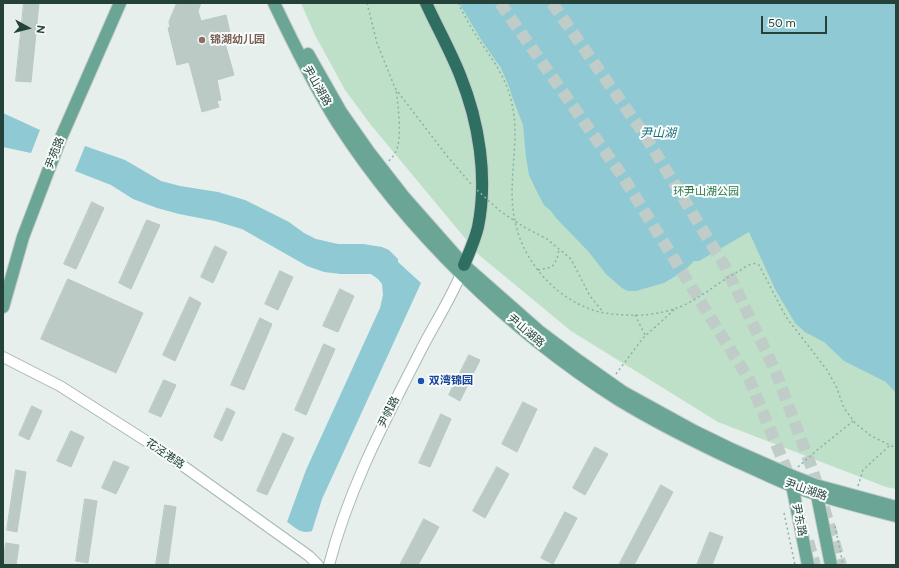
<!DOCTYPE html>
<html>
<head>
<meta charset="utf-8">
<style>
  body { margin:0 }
  #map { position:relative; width:899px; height:568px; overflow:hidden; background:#e6efeb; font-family:Figtree,sans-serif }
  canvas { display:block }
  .frame { position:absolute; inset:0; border:4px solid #24423a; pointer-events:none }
  .north { position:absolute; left:8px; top:8px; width:40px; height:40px; -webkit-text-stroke:3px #f7fbf9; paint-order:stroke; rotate:97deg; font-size:11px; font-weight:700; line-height:16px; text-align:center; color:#24423a }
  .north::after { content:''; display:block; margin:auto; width:14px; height:18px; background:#24423a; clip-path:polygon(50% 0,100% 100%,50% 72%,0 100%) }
  .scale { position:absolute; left:761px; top:16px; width:66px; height:18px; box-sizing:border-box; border:2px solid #24423a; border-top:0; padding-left:5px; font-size:12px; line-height:14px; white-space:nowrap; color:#24423a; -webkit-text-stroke:3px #f7fbf9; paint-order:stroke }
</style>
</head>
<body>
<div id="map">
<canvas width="899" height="568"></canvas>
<div class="frame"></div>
<div class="north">N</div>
<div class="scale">50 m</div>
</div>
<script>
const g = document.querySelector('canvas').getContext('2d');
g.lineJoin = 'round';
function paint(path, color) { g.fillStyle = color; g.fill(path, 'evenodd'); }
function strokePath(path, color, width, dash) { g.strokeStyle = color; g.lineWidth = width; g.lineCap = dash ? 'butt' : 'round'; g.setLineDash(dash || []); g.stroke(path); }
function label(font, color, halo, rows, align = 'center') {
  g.font = font + ' Figtree,"Noto Sans SC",sans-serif'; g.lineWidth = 4; g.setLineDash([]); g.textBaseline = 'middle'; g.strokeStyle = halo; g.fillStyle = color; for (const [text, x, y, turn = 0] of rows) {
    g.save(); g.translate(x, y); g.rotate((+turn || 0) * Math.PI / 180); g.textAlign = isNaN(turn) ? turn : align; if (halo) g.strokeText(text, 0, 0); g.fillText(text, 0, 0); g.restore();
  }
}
paint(new Path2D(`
  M301 3H896V489L886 487 718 422 571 331 479 255 371 125 345 90 315 35Z`), '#bfe0c8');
paint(new Path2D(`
  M459 3H896V393L886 382 844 361 824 342 805 332 795 323 775 289 749 232 699 261H694L684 271 664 283 636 291H628L622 288 606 274 588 251 556 218 551 211 544 205 537 192 529 175 526 157 523 125 513 99 508 84 501 68 482 41Z
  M3 113 40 130 31 153 3 147Z
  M85 146 125 160 161 181 180 186 218 192 245 200 289 222 304 233 316 239 338 244H363L382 247 389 250 398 259V262L421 283 322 499 312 531C301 535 295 527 287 522L306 470 380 308 383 295 382 284 378 279 371 274H341L324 272 307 266 242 229 215 221 179 214 157 208 133 199 111 185 75 171Z`), '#8ec9d4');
const building = new Path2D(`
  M24 3H39L31 82 16 81Z
  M177 3H201L198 11 201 21 226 15 232 41 225 43 234 75 217 80 221 100 217 101 219 107 202 112 189 62 177 65 168 28 170 27 169 22Z
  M92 202 104 208 76 269 64 264Z
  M147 220 160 225 131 289 119 283Z
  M215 246 227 252 213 283 201 277Z
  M280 271 293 277 278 310 265 304Z
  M68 279 143 313 116 373 41 339Z
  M340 289 354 296 338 332 323 326Z
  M190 297 201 303 175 361 163 355Z
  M260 318 272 324 244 390 231 385Z
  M324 344 335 349 306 415 295 410Z
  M469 355 480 360 460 401 449 395Z
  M164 380 176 385 161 417 149 412Z
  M523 402 537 409 517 452 502 444Z
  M32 406 42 411 29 440 19 435Z
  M227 408 235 412 222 441 214 437Z
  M441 414 451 419 430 467 419 463Z
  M71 431 84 437 71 467 57 461Z
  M283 433 294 438 267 495 257 491Z
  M595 447 608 454 585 495 573 488Z
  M114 461 129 467 116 494 102 488Z
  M497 467 509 474 485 518 473 511Z
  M16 470 26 472 17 532 7 530Z
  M661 485 673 492 634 565H619Z
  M85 499 97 501 88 563 76 561Z
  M165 505 176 507 168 565H156Z
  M565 512 577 518 553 564 541 558Z
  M424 519 439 527 418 565H400Z
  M710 532 723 537 712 565H697Z
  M6 543 19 545 16 565H3Z`);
paint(building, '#bbcac4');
strokePath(building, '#b8c9c2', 1);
strokePath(new Path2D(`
  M500 3 623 177 750 381 786 468 790 481
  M552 3 644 134 726 268 775 370 813 471 841 565
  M808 541 815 565`), '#bfccc8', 12, [12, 6]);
const minor = new Path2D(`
  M3 357 60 386 165 453 309 556 318 565
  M329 565C349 487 386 419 422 348 436 321 453 295 464 267`);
const major = new Path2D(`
  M274 3C293 43 313 84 337 122 406 230 510 331 619 400 657 423 697 443 738 462 757 470 776 480 795 487 828 499 862 507 896 516
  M308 54 341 112 369 152 404 197 464 265 539 331 579 361 623 392 694 431 731 449 790 475 815 485 896 507
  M3 307 23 237 60 140 120 3
  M791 480 808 565
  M816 490 831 565`);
const highway = new Path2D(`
  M426 3C437 27 450 50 460 75 479 122 488 177 478 227 475 240 469 253 464 265`);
strokePath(minor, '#a8b8b2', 12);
strokePath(major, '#c2cac8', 14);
strokePath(highway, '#c2cac8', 14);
strokePath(new Path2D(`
  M367 3 377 43 395 88 447 156 471 184
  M458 3C464 15 471 28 479 40 493 60 507 79 512 104 520 137 509 175 513 209 518 257 553 299 599 312 609 314 619 315 629 315 644 316 663 313 677 308 699 300 718 282 739 271 743 269 748 264 753 264 755 263 757 264 759 265L786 317 827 370 836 386 844 408 855 423 871 436 896 448
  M389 161C391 158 394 156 395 153 403 141 398 104 396 90
  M524 227 547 239 571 259 590 296 603 312
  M538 270 552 267 557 259 559 249
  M635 315 645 335
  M616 374 643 338 675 309
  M798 467 816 451 853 421
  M858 486 863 470 889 446
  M784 513 795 565
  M835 526 843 565`), '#86b3a5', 1.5, [2, 3]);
strokePath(minor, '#fff', 10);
strokePath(major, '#6aa596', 12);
strokePath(highway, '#2f6f62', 12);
strokePath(new Path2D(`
  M477 190 500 211 524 227`), '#86b3a5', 1.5, [2, 3]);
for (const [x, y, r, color] of [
  [202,40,4,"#8d6e63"],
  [421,381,4,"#1a4fb4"]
]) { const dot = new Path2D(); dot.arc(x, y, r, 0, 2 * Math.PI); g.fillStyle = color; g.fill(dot); strokePath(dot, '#f7fbf9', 1.5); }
label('bold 11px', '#785e54', '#f7fbf9', [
  ["锦湖幼儿园",210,40]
], 'left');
label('11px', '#24423a', '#f7fbf9', [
  ["尹山湖路",317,86,60],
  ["尹苑路",55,153,-69],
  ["尹山湖路",526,331,40],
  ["尹帆路",389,412,-63],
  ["花泾港路",165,454,34],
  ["尹山湖路",806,490,19],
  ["尹东路",799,520,79]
]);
label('11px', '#2d7a4b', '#f7fbf9', [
  ["环尹山湖公园",706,192]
]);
label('bold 11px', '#164399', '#f7fbf9', [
  ["双湾锦园",429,381]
], 'left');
label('italic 12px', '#1c6f80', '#f7fbf9', [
  ["尹山湖",658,133]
]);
</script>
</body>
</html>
